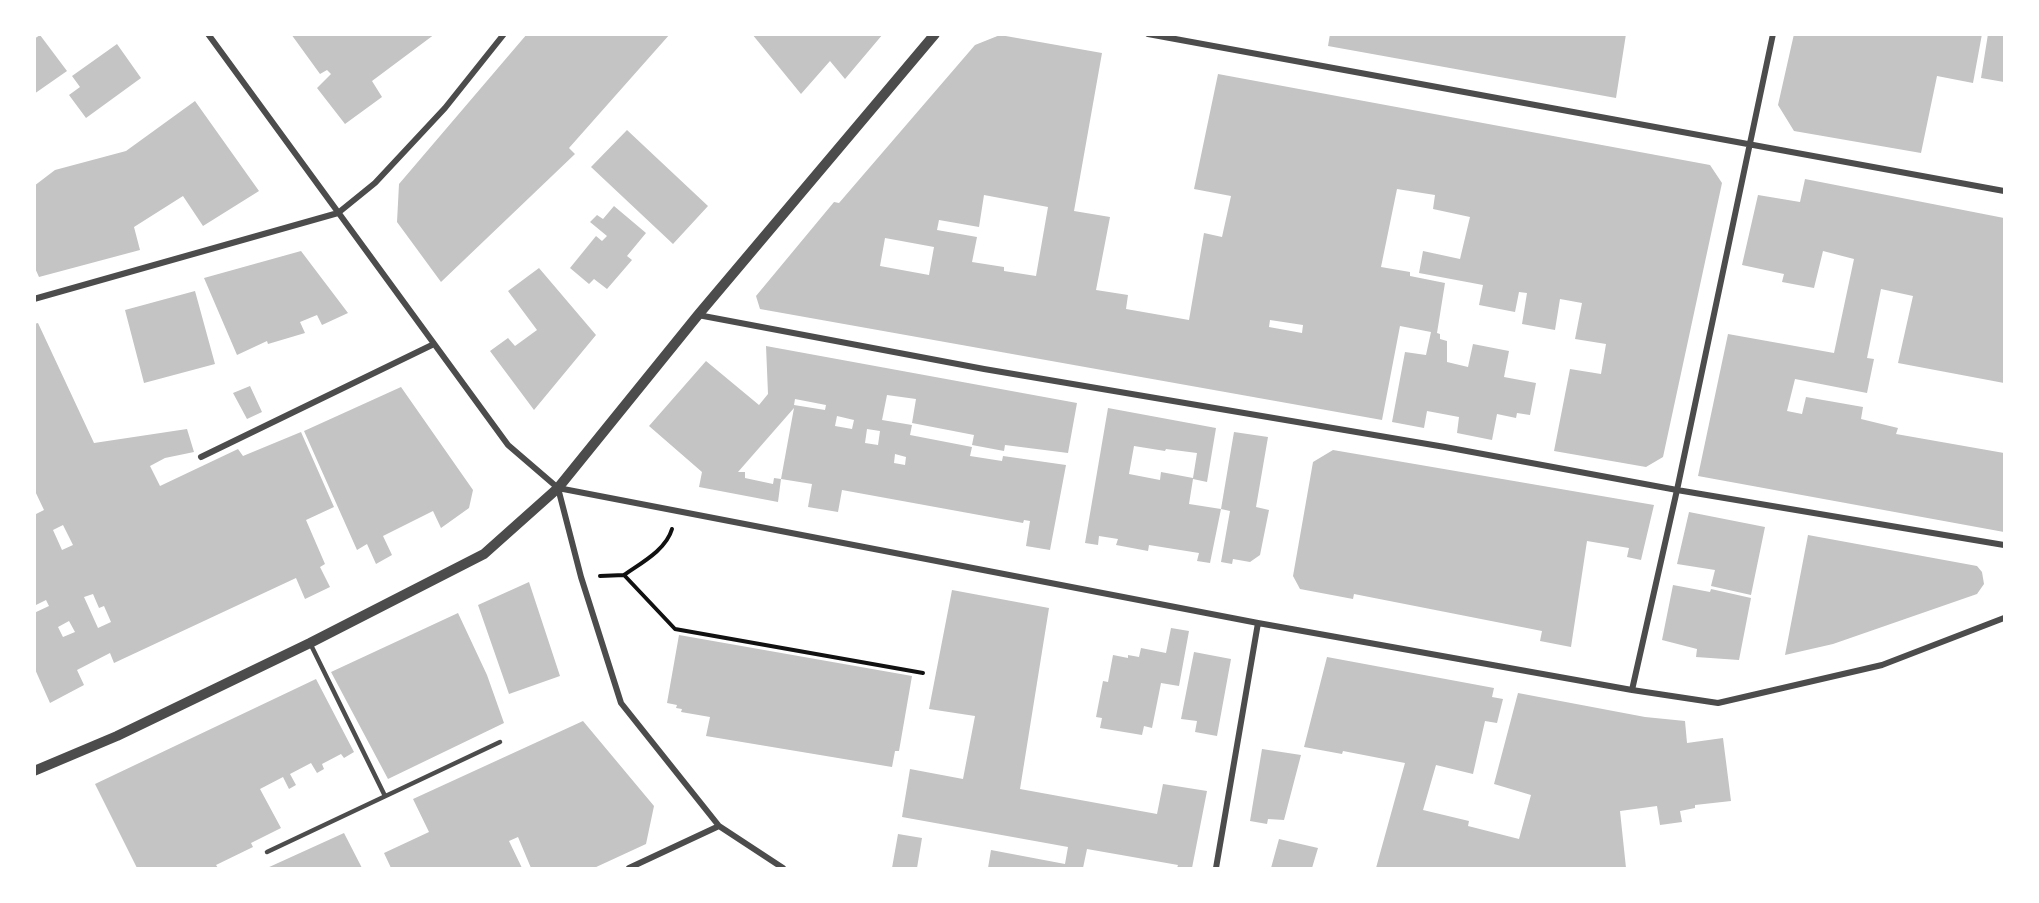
<!DOCTYPE html>
<html>
<head>
<meta charset="utf-8">
<style>
  body { margin:0 }
  #map { position:relative; width:2039px; height:903px; overflow:hidden; background:#fff; font-family:"Playfair Display",serif }
  canvas { display:block }
  .frame { position:absolute; inset:0; border:36px solid #fff; pointer-events:none }
</style>
</head>
<body>
<div id="map">
<canvas width="2039" height="903"></canvas>
<div class="frame"></div>
</div>
<script>
const g = document.querySelector('canvas').getContext('2d');
g.lineJoin = 'round';
function paint(path, color) { g.fillStyle = color; g.fill(path, 'evenodd'); }
function strokePath(path, color, width, dash) { g.strokeStyle = color; g.lineWidth = width; g.lineCap = dash ? 'butt' : 'round'; g.setLineDash(dash || []); g.stroke(path); }
paint(new Path2D(`
  M291 34H435L372 81 382 97 345 124 317 88 331 74 327 70 320 74Z
  M527 34H670L569 148 575 154 441 282 397 222 399 184Z
  M752 34H883L845 79 830 61 801 94Z
  M1330 34H1626L1616 98 1328 46Z
  M1794 34H1982L1973 83 1937 76 1921 153 1794 131 1778 105Z
  M1988 34H2004V82L1981 78Z
  M40 35 67 71 34 94V39Z
  M1000 35 1102 53 1074 211 1110 217 1096 290 1128 295 1126 309 1189 320 1204 233 1222 237 1231 196 1194 189 1218 74 1710 165 1722 183 1663 457 1646 467 1554 451 1570 369 1601 374 1606 344 1575 339 1582 303 1560 299 1555 330 1522 324 1527 293 1519 292 1515 312 1479 305 1483 285 1419 273 1423 251 1460 259 1470 217 1433 209 1435 195 1397 189 1381 267 1410 272V276L1445 283 1437 333 1440 334V339L1447 341V362L1468 367 1473 344 1509 351 1504 377 1536 383 1530 415 1517 413 1516 418 1497 414 1492 440 1457 433 1459 417 1427 411 1424 428 1392 422 1405 352 1426 355 1431 332 1400 326 1382 420 760 309 756 296 834 202 839 203 975 45ZM984 195 1048 207 1036 276 1004 271V267L972 262 977 237 937 230 939 220 979 227ZM885 238 934 247 929 275 880 266ZM1270 320 1303 325 1302 333 1269 327Z
  M117 44 141 78 86 118 69 95 80 87 72 76Z
  M195 101 259 191 203 226 183 196 134 227 140 250 39 277 34 266V186L55 170 126 151Z
  M627 130 708 206 673 244 591 167Z
  M1805 179 2004 218V383L1898 363 1913 296 1881 289 1867 358 1874 359 1867 393 1795 379 1787 411 1802 414 1806 397 1863 407 1861 419 1898 428 1896 434 2004 453V532L1698 476 1728 334 1834 353 1854 259 1823 251 1814 288 1782 282 1784 274 1742 265 1758 195 1800 202Z
  M614 206 646 233 627 256 632 260 607 289 594 279 589 284 570 268 596 236 602 241 607 236 590 222 597 215 603 219Z
  M301 251 348 313 322 325 317 315 300 322 305 333 268 344 267 341 237 355 204 278Z
  M539 268 596 335 534 410 490 351 508 338 515 346 537 330 508 291Z
  M195 291 215 364 144 383 125 310Z
  M38 323 94 443 187 429 194 452 165 458 150 466 160 486 238 449 243 456 301 432 334 507 306 520 325 564 320 567 330 587 305 599 296 578 114 663 110 653 77 670 84 685 50 703 34 667V613L49 606 46 600 34 606V515L44 510 34 489V324ZM63 525 73 545 62 550 53 530ZM93 594 99 608 104 606 111 622 98 628 84 597ZM69 621 75 632 63 637 58 627Z
  M766 346 1077 403 1068 453 1005 445 1004 451 972 445 974 435 912 423 916 399 887 395 882 420 912 425 910 435 972 447 970 456 1002 461 1003 456 1066 465 1050 550 1026 546 1030 521 1024 520 1023 523 842 490 838 512 808 507 812 484 781 479 794 408 738 472H745V478L773 484 774 478 781 479 778 502 699 487 702 472 649 426 706 361 759 405 768 394ZM795 399 826 405 825 410 794 405ZM837 416 854 420 852 429 835 426ZM867 429 880 431 878 445 865 443ZM895 454 906 457 905 465 894 463Z
  M250 386 262 412 247 419 233 393Z
  M401 387 473 490 469 508 441 528 433 511 383 536 392 555 376 564 367 544 357 550 304 431Z
  M1108 408 1216 428 1207 482 1193 479 1189 504 1221 509 1210 563 1197 561 1199 553 1149 545 1148 551 1116 545 1118 539 1099 536 1098 545 1085 543ZM1134 446 1165 451 1166 449 1197 453 1193 478 1161 472 1160 480 1129 474Z
  M1234 432 1268 437 1256 507 1269 510 1260 555 1250 562 1233 559 1232 564 1221 562 1230 511 1221 509Z
  M1333 450 1654 505 1641 560 1627 557 1629 548 1587 541 1571 647 1540 641 1542 631 1354 594 1353 599 1300 589 1293 576 1313 462Z
  M1689 512 1765 527 1751 595 1711 586 1715 570 1677 564Z
  M1808 535 1977 566 1982 572 1984 584 1977 594 1833 644 1785 655Z
  M529 582 560 676 509 694 478 605Z
  M1673 585 1710 592 1711 589 1751 598 1739 660 1696 657 1697 649 1662 640Z
  M952 590 1049 608 1020 789 1157 814 1163 784 1207 791 1192 868H1177L1178 865 1087 849 1083 868H988L991 850 1065 864 1068 847 902 817 910 769 963 779 975 716 929 709Z
  M458 613 487 675 504 723 388 779 331 672Z
  M1171 628 1189 631 1179 686 1161 683 1152 728 1144 726 1142 735 1100 728 1102 718 1096 717 1103 681 1108 682 1113 655 1128 658V655L1139 657 1141 648 1166 653Z
  M679 635 912 676 899 751H895L892 767 706 736 710 717 681 712 682 709 676 708 677 705 667 703Z
  M1194 652 1231 659 1217 736 1195 732 1197 721 1181 719Z
  M1327 657 1494 688 1492 697 1503 699 1497 723 1485 721 1473 774 1436 765 1423 810 1469 821 1468 826 1519 839 1531 795 1494 784 1518 693 1645 717 1685 721 1687 743 1723 738 1731 801 1695 805V808L1680 811 1682 822 1660 825 1657 806 1620 811 1626 868H1376L1405 763 1343 751 1342 754 1304 747Z
  M316 679 354 752 344 758 341 754 322 764 324 769 317 773 311 763 290 774 296 785 289 789 283 777 260 789 281 828 251 843 253 847 216 865 218 868H137L95 784Z
  M583 721 654 806 646 844 594 868H531L518 837 509 841 522 868H391L384 853 429 832 413 799Z
  M1262 749 1301 755 1284 820 1268 819 1267 824 1250 821Z
  M344 833 362 868H267Z
  M898 834 922 838 917 868H892Z
  M1279 839 1318 848 1312 868H1271Z`), '#c4c4c4');
strokePath(new Path2D(`
  M672 529C666 550 641 563 624 575L675 629 923 673
  M600 576 624 575`), '#111', 4);
strokePath(new Path2D(`
  M310 643 385 796
  M267 852 500 742`), '#4c4c4c', 4.5);
strokePath(new Path2D(`
  M208 34 508 445 558 488 1258 623 1632 690 1718 703 1882 665 2004 618
  M1148 34 2004 191
  M34 299 338 213 375 183 445 108 504 34
  M698 315 984 369 1445 447 1677 490 2004 545
  M201 457 434 344
  M558 488 581 577 621 703 719 826 783 868
  M1632 690 1677 490 1773 34
  M629 868 719 826
  M1216 868 1258 623`), '#4c4c4c', 6);
strokePath(new Path2D(`
  M34 771 117 736 310 643 484 554 558 488 698 315 935 34`), '#4c4c4c', 10);
</script>
</body>
</html>
